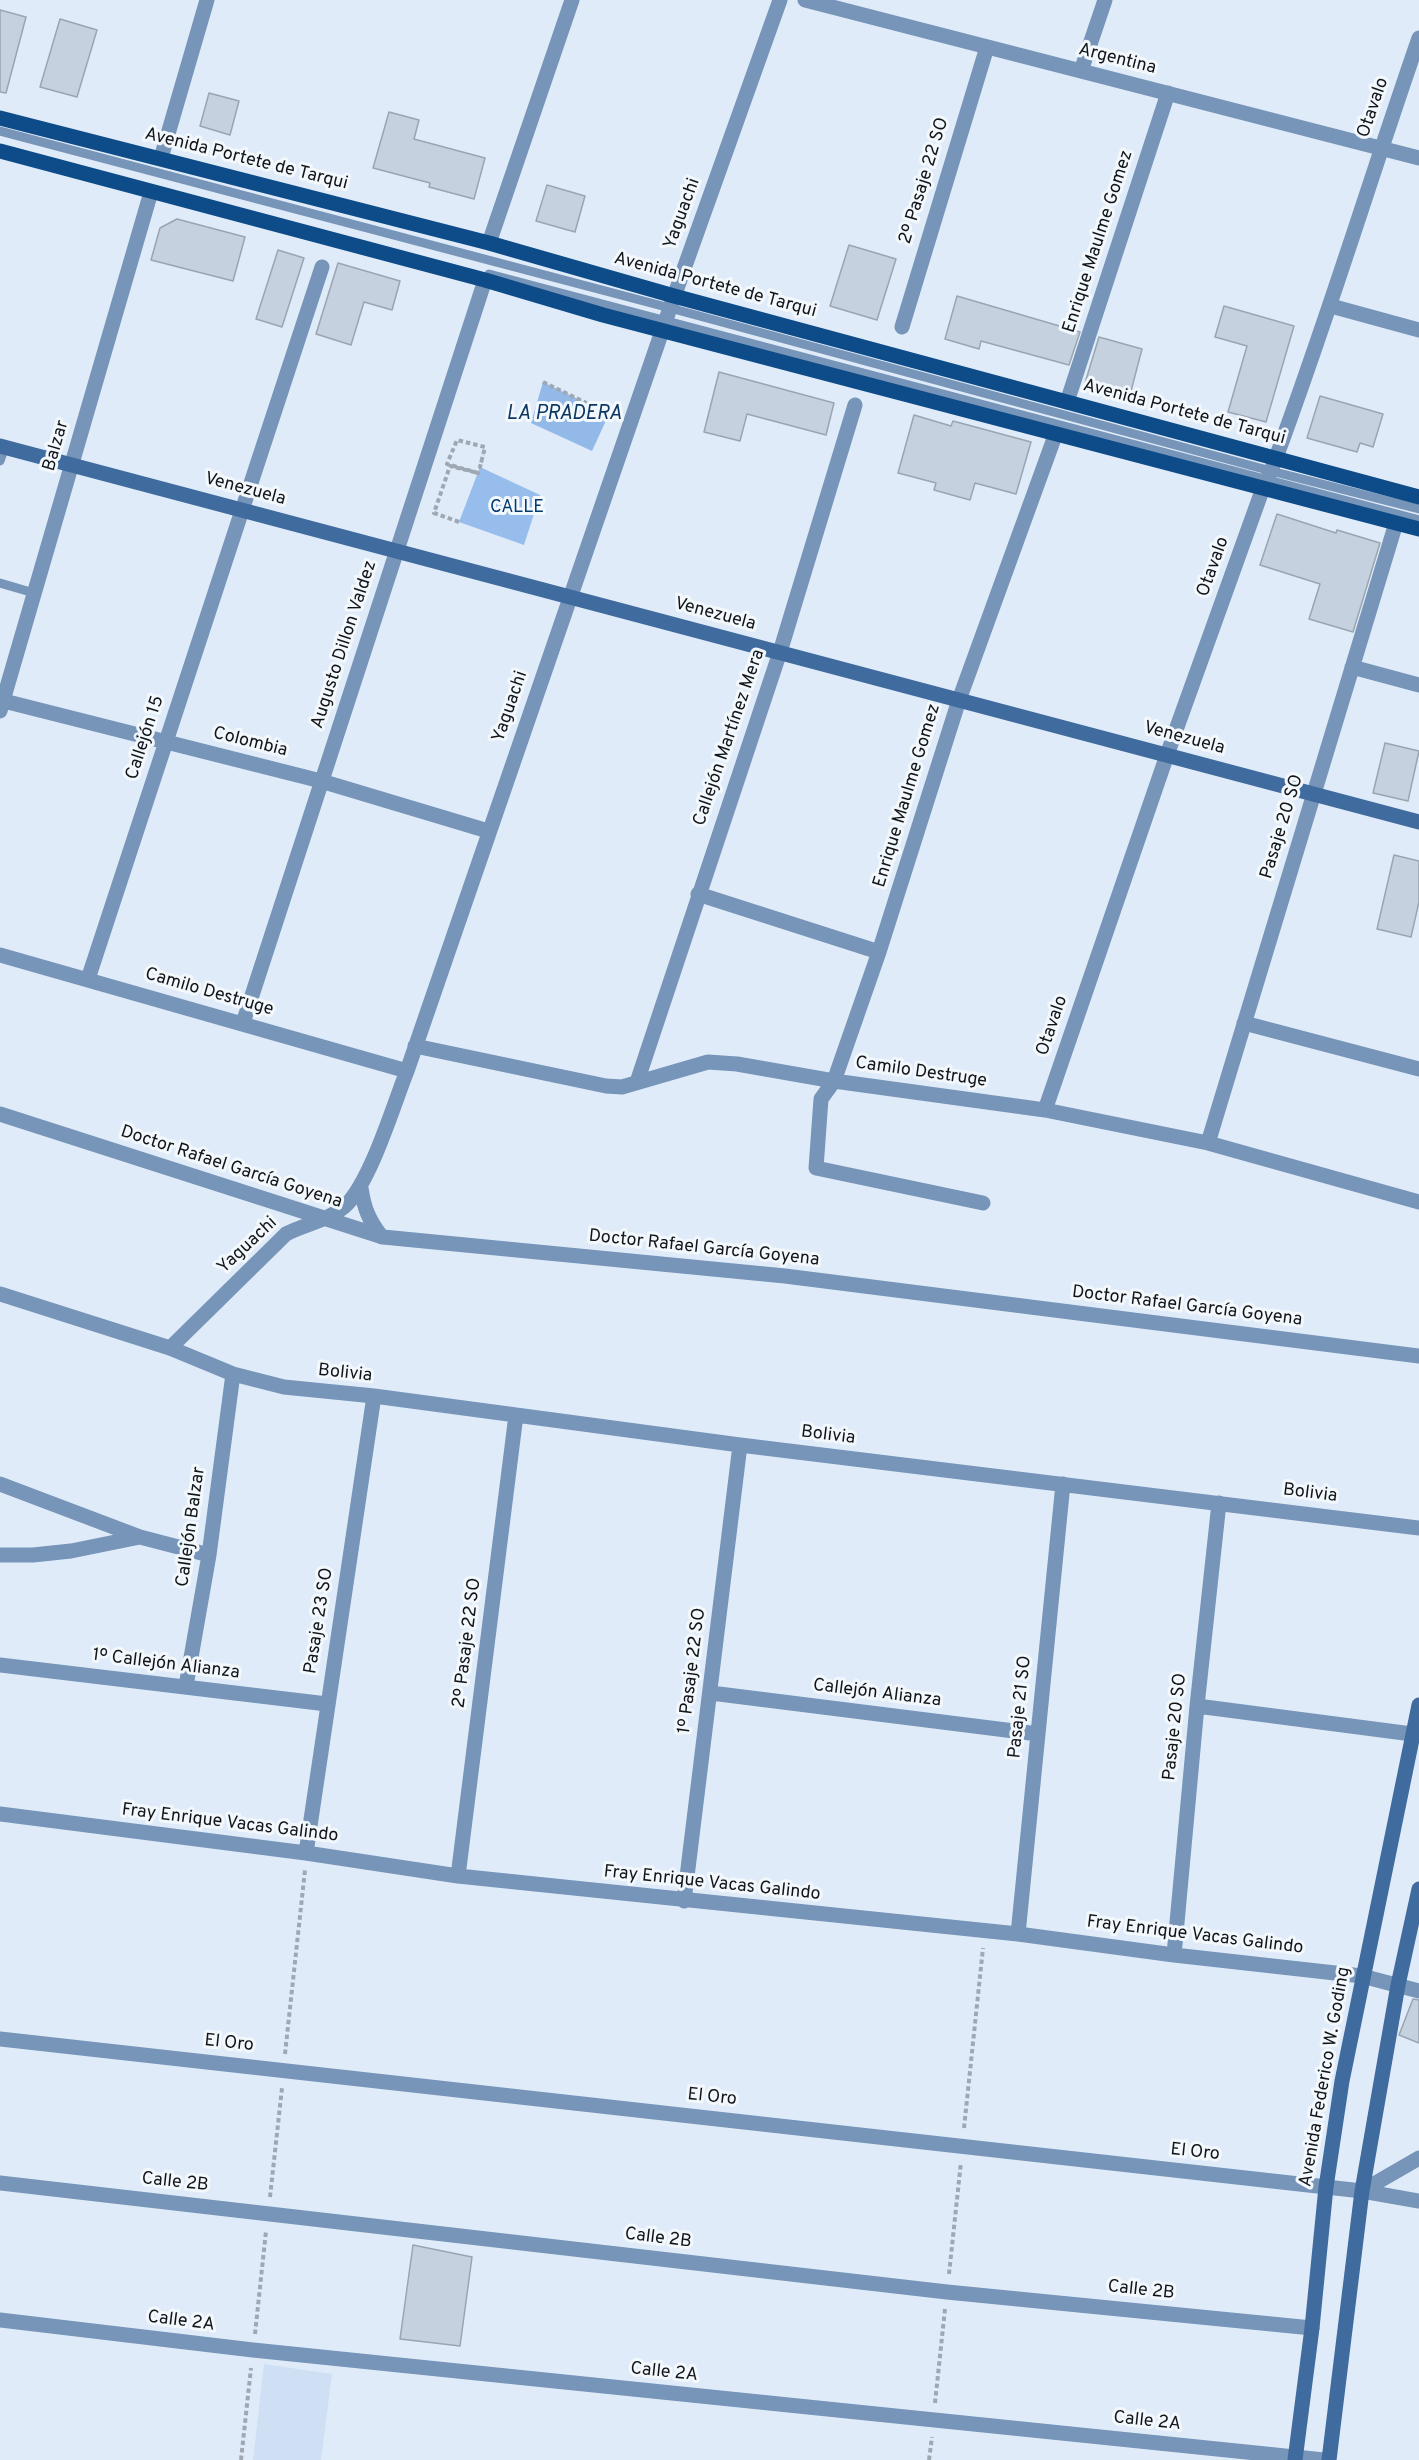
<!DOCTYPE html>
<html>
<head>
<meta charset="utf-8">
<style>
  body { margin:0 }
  canvas { display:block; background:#e0ebf9 }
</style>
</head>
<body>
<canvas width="1419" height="2460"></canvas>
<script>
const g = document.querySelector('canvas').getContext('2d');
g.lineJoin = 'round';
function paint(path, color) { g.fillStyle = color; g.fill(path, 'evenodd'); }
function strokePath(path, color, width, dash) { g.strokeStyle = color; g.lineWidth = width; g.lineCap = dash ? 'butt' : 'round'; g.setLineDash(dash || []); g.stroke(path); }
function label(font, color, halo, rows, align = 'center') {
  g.font = font + ' Overpass,sans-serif'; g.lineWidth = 6; g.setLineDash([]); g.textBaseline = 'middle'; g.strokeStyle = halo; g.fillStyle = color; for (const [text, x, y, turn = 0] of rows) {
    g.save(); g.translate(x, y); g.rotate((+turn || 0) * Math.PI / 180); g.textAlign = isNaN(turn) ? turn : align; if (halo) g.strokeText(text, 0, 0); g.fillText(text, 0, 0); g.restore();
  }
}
paint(new Path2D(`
  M264 2364 332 2374 321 2460H253Z`), '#cfe0f4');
paint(new Path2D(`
  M480 467 540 495 524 545 459 522Z`), '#96bdec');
paint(new Path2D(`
  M543 382 609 414 592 451 531 423Z`), '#92b9e7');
const building = new Path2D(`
  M0 10 26 17 6 93 0 92Z
  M60 19 97 30 77 97 40 87Z
  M209 93 239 101 230 135 200 126Z
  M389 112 419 120 414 139 485 158 474 199 429 187 430 183 373 168Z
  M547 185 585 196 575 232 536 221Z
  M177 219 245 237 233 281 151 260 160 228Z
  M849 245 896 259 877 320 830 306Z
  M278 250 304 258 282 327 256 319Z
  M338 263 400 281 392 310 364 302 351 345 316 334Z
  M957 296 1080 332 1069 365 981 341 979 349 945 339Z
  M1224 306 1294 326 1266 422 1228 412 1247 346 1215 337Z
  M1099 337 1142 349 1130 395 1085 383Z
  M719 372 834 403 826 435 747 414 740 441 704 432Z
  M1320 396 1383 414 1373 447 1360 443 1357 452 1307 438Z
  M914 415 951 426 953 421 1031 442 1016 494 975 483 970 500 934 490 936 483 898 473Z
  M1277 514 1336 533 1337 530 1380 543 1353 632 1309 619 1320 584 1260 565Z
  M1385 743 1419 751 1408 801 1373 793Z
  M1394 855 1419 861V902L1411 937 1377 929Z
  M1413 1999 1419 2000V2043L1399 2035Z
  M413 2245 472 2257 460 2346 400 2339Z`);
paint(building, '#c5d1de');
strokePath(building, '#9aa5b2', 1.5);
strokePath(new Path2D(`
  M543 382 615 417
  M459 522 434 513 450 466 478 473 447 464 457 440 485 447 480 467 483 455
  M285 2054 305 1870
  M964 2128 983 1948
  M270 2197 282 2088
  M949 2274 961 2162
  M255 2334 266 2231
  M935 2403 945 2309
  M241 2460 251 2368
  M929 2460 932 2437`), '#9fa8b2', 4, [4.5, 3]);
strokePath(new Path2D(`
  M0 131 670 308 1271 471 1419 509
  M489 274 1419 520
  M0 461 5 447
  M0 583 34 593`), '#7795b8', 9);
strokePath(new Path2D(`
  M805 0 1419 158
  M1081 71 1105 0
  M161 158 207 0
  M489 243 572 0
  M1331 306 1419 330
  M902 327 987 47
  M1067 402 1168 93
  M1352 667 1419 685
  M0 700 321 781 488 831
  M0 711 151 192
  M698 894 879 952
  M0 955 407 1071
  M88 979 322 267
  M243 1023 485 280
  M1244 1023 1419 1069
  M415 1046 606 1086 622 1087 708 1062 737 1064 834 1081 1045 1110 1208 1143 1419 1202
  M637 1082 780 652 855 405
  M1045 1110 1167 755 1263 488 1271 471C1325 328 1369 182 1419 38
  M0 1114 383 1237 785 1276 1419 1356
  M1208 1143 1396 523
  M361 1188C364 1208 369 1221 382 1237
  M983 1203 816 1168 821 1099 834 1081 879 952 959 700 1056 433
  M0 1294 170 1348 233 1374 284 1387 374 1396 740 1445 1419 1528
  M170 1348 286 1234C305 1224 327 1221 344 1207 370 1184 393 1106 407 1071L670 308 780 0
  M0 1484 140 1537
  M0 1555H33L71 1551 140 1537 209 1555
  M0 1665 327 1704
  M186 1686 209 1555 233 1374
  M711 1693 1038 1734
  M1197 1706 1412 1734
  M0 1814 306 1853 458 1876 1018 1934 1174 1955 1362 1976 1419 1991
  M306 1853 374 1396
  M458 1876 516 1415
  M684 1901 740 1445
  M1018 1934 1063 1484
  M1174 1955 1197 1706 1219 1503
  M0 2039 1362 2191 1419 2201
  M0 2183 947 2292 1312 2328
  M1362 2191 1419 2158
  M0 2320 253 2350 1324 2460`), '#7795b8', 15);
strokePath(new Path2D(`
  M0 446 1419 822
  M1295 2460 1312 2328 1326 2187 1342 2081 1419 1705
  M1329 2460 1362 2191 1398 1985 1419 1889`), '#3f6b9e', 15);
strokePath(new Path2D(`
  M0 118 489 243 674 296 1419 497
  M0 151 485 280 603 315 1419 529`), '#0d4c89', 15);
label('18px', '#111519', '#f3f8fd', [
  ["Argentina",1117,60,14],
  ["Otavalo",1374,108,-71],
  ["Avenida Portete de Tarqui",246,160,14],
  ["2º Pasaje 22 SO",925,181,-73],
  ["Yaguachi",683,214,-70],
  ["Enrique Maulme Gomez",1099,242,-72],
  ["Avenida Portete de Tarqui",715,286,15],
  ["Avenida Portete de Tarqui",1184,413,15],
  ["Balzar",57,446,-74],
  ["Venezuela",245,490,15],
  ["Otavalo",1214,567,-70],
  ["Venezuela",715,615,15],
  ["Augusto Dillon Valdez",345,645,-72],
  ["Yaguachi",511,707,-71],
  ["Callejón 15",146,738,-72],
  ["Callejón Martínez Mera",730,738,-71],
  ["Venezuela",1184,739,15],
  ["Colombia",250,743,14],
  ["Enrique Maulme Gomez",908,796,-73],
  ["Pasaje 20 SO",1283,827,-73],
  ["Camilo Destruge",209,993,16],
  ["Otavalo",1053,1026,-71],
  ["Camilo Destruge",921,1073,8],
  ["Doctor Rafael García Goyena",231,1168,18],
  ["Yaguachi",248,1246,-43],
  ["Doctor Rafael García Goyena",704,1249,6],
  ["Doctor Rafael García Goyena",1187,1307,7],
  ["Bolivia",345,1374,6],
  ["Bolivia",828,1436,7],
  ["Bolivia",1310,1494,7],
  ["Callejón Balzar",192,1527,-82],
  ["Pasaje 23 SO",320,1621,-81],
  ["2º Pasaje 22 SO",468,1643,-83],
  ["1º Callejón Alianza",166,1665,7],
  ["1º Pasaje 22 SO",693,1671,-83],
  ["Callejón Alianza",877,1694,7],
  ["Pasaje 21 SO",1021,1707,-84],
  ["Pasaje 20 SO",1176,1727,-84],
  ["Fray Enrique Vacas Galindo",230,1824,7],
  ["Fray Enrique Vacas Galindo",712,1884,6],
  ["Fray Enrique Vacas Galindo",1195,1936,7],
  ["El Oro",229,2044,6],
  ["Avenida Federico W. Goding",1326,2077,-80],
  ["El Oro",712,2098,6],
  ["El Oro",1195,2153,6],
  ["Calle 2B",175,2183,6],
  ["Calle 2B",658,2239,7],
  ["Calle 2B",1141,2291,6],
  ["Calle 2A",181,2322,7],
  ["Calle 2A",664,2373,6],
  ["Calle 2A",1147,2422,6]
]);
label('18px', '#003a71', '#f3f8fd', [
  ["CALLE",517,508]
]);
label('italic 20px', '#0e3762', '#f3f8fd', [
  ["LA PRADERA",564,415]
]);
</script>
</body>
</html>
